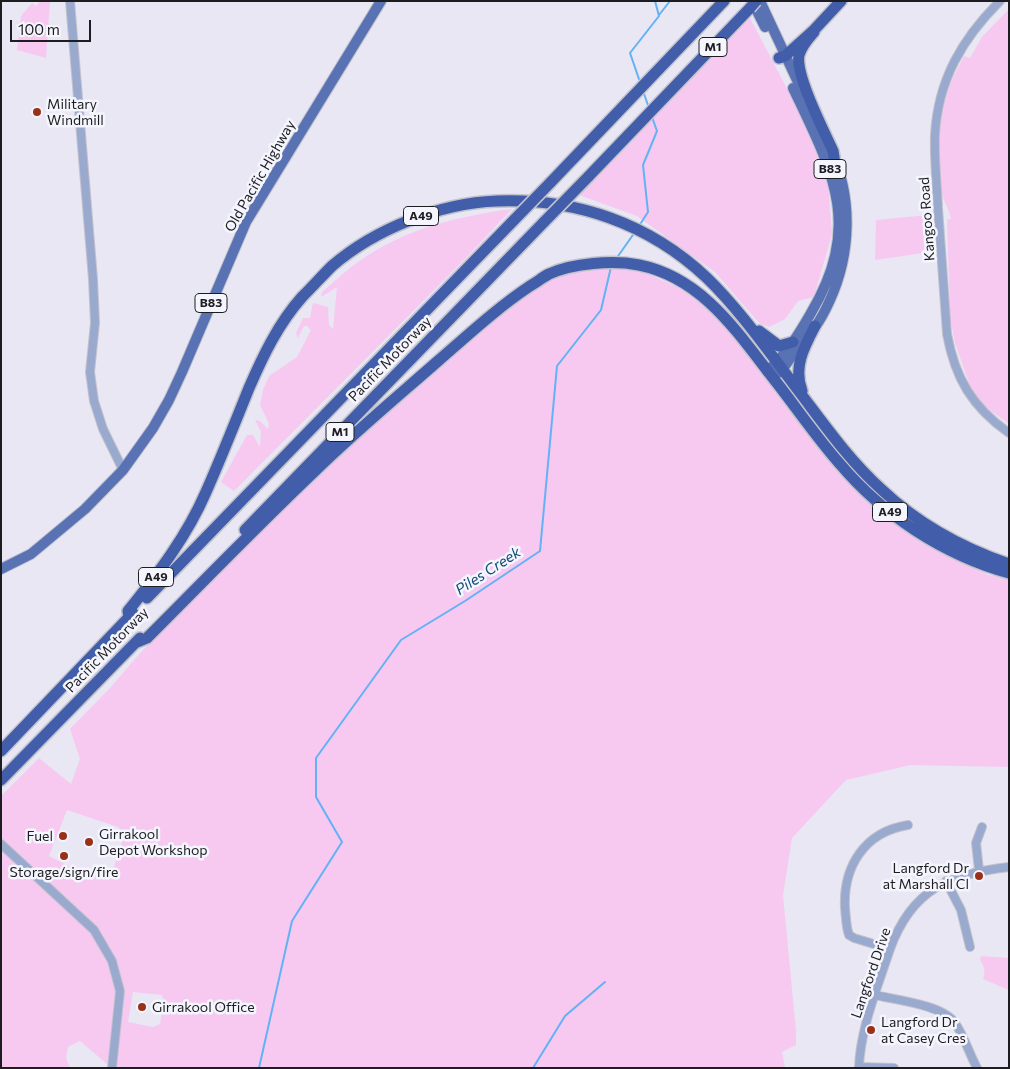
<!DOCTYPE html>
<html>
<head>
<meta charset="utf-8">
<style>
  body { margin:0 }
  #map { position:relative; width:1010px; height:1069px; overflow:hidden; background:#e8e7f3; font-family:Commissioner,sans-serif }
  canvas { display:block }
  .frame { position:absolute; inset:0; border:2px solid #1d1d21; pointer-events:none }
  .scale { position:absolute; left:10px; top:20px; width:81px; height:22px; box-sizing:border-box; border:2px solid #1d1d21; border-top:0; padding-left:6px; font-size:15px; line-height:18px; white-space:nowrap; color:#1d1d21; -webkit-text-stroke:4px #f5f5fe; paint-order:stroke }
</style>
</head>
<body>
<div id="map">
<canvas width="1010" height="1069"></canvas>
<div class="frame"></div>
<div class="scale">100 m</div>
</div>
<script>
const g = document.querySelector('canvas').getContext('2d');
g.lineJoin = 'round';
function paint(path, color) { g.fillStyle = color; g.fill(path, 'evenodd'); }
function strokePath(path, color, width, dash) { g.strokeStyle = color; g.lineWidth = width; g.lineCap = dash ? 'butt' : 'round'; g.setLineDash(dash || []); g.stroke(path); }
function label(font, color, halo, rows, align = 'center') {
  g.font = font + ' Commissioner,sans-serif'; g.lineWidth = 5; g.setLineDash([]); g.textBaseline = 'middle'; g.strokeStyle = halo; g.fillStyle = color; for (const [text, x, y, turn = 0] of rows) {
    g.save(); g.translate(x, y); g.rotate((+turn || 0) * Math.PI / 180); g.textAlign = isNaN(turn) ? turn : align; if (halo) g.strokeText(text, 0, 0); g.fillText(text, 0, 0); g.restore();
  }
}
paint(new Path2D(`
  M40 1H50L46 58 17 50 21 16 32 3 36 6Z
  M1009 9V424L983 405 971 389 955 343 950 316 947 219H951C949 208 943 201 941 190 936 158 939 118 949 87 953 77 959 66 964 56L970 58 982 37Z
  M750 18 806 125 828 183 832 234 814 297 798 301 785 319 769 327 759 323 715 272 637 216 579 195Z
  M512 209 466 258 234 491 221 482 247 435H253L260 447 261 432 255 420 260 421 268 429 269 424 260 405 263 390 269 376 297 357 311 330 307 326H304L298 338 296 333 303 318H310L313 303 328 307 329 325 333 329 337 287 321 297 322 292C337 279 351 266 367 256 411 227 461 216 512 209Z
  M928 215 930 252 875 260 876 220Z
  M596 268 639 270 688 292 714 314 754 363 834 468 875 508 922 543 988 575 1009 579V767L911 765 846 780 792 838 783 895 796 1031V1045L782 1052 785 1068H108V1065L80 1041 68 1047 66 1058 70 1068H1V796L39 758 71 784 80 759 70 729 110 688 141 652 356 438 510 304 553 278ZM67 810 118 827 124 836 113 870 90 877 49 856ZM133 992 162 995 164 1001 160 1024 153 1027 128 1022Z
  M981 956 1009 958V990L983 979C986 973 984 965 980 960Z`), '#f7c9f1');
strokePath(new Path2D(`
  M659 15 670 1
  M640 82 630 53 659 16 655 1
  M643 91 649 108
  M639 226 648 212 643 165 657 131 652 117
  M616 259 635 232
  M259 1068 292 921 342 842 316 797V758L401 640 465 601 540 551 557 366 601 310 611 267
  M533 1068 565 1016 605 982`), '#62b2f5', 2);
const minor = new Path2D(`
  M70 1 93 279 95 323 90 372 94 401 103 429 123 470
  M1000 1C962 39 938 80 935 135 934 159 937 184 938 208 941 250 944 292 947 334 955 378 972 407 1009 433
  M1 844 94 930 112 961 120 991 112 1068
  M979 870 976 843 982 827
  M946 881 961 910 970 947
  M890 949 854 938 849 935C846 927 846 917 845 908 843 867 864 832 908 825
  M875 995C896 1000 943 1005 955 1023 964 1036 969 1053 977 1068
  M859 1067 894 1068
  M859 1068C860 1029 878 986 890 949 912 889 949 874 1009 867`);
const major = new Path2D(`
  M752 1 765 27
  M760 1 803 93
  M767 371C786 355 799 334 811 313 863 225 833 172 793 88
  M777 374C789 364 795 350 804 337 807 333 812 331 815 327 821 319 826 309 830 300 851 254 853 197 831 151
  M1 569 31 554 85 509 123 470 153 428 169 400 182 372 246 222 381 1`);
const highway = new Path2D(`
  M814 30V32C808 39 802 45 799 55 795 75 824 131 833 151L834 157
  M779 58 785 56 814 30 841 1
  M588 177 750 8
  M550 183 724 1
  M759 331 779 346 793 342
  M802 391C793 367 804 347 815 326
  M245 530 545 221
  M147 598 515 219
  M129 617 128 611C158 574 187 536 206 492 221 458 235 423 249 388 263 356 278 324 302 297 312 287 322 276 332 266 375 229 440 203 497 201 575 198 649 223 707 278 742 312 771 355 801 394 826 427 850 461 881 489 917 523 962 548 1009 564
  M135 643 147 638C203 582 258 525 316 470 355 432 397 397 438 361 468 335 497 308 530 286 537 282 543 277 549 274 573 263 613 260 639 265 704 278 739 335 777 383 798 410 817 438 840 464 883 515 944 555 1009 573
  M1 751 133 613
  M1 780 140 638`);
strokePath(minor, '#c3c3cd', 10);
strokePath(major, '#c3c3cd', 12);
strokePath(highway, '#c3c3cd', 14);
strokePath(minor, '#9aa9ce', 8);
strokePath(major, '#5972b4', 10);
strokePath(highway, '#425da9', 11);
const highwayBridge = new Path2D(`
  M750 8 756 1
  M515 219 550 183
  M545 221 588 177`);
strokePath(highwayBridge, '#c3c3cd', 14, []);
strokePath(highwayBridge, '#425da9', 11);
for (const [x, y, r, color] of [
  [37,112,5,"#993119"],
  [63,836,5,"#993119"],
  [89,842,5,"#993119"],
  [64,856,5,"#993119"],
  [979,876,5,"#993119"],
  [142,1007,5,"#993119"],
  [871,1030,5,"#993119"]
]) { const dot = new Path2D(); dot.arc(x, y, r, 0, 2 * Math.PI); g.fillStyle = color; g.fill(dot); strokePath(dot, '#f5f5fe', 2); }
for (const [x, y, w] of [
  [713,47,28],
  [830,169,32],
  [421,216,35],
  [211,303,32],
  [340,432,28],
  [890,512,35],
  [156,577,35]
]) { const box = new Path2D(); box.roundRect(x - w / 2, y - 9.5, w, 19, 4); g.fillStyle = '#f5f5fe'; g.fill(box); strokePath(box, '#1d1d21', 1); }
label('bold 12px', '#1d1d21', null, [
  ["M1",713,47],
  ["B83",830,169],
  ["A49",421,216],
  ["B83",211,303],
  ["M1",340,432],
  ["A49",890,512],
  ["A49",156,577]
]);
label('14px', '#1d1d21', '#f5f5fe', [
  ["Military",47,104],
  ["Windmill",47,120],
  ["Girrakool",99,834],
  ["Depot Workshop",99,850],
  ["Fuel",53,836,"right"],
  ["Langford Dr",969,868,"right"],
  ["at Marshall Cl",969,884,"right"],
  ["Storage/sign/fire",64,872,"center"],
  ["Girrakool Office",152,1007],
  ["Langford Dr",881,1022],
  ["at Casey Cres",881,1038]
], 'left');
label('14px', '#1d1d21', '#f5f5fe', [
  ["Old Pacific Highway",260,176,-60],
  ["Kangoo Road",927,219,-94],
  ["Pacific Motorway",390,359,-46],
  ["Pacific Motorway",107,650,-46],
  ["Langford Drive",871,973,-71]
]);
label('italic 15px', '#114c78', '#f5f5fe', [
  ["Piles Creek",488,571,-33]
]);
</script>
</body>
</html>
